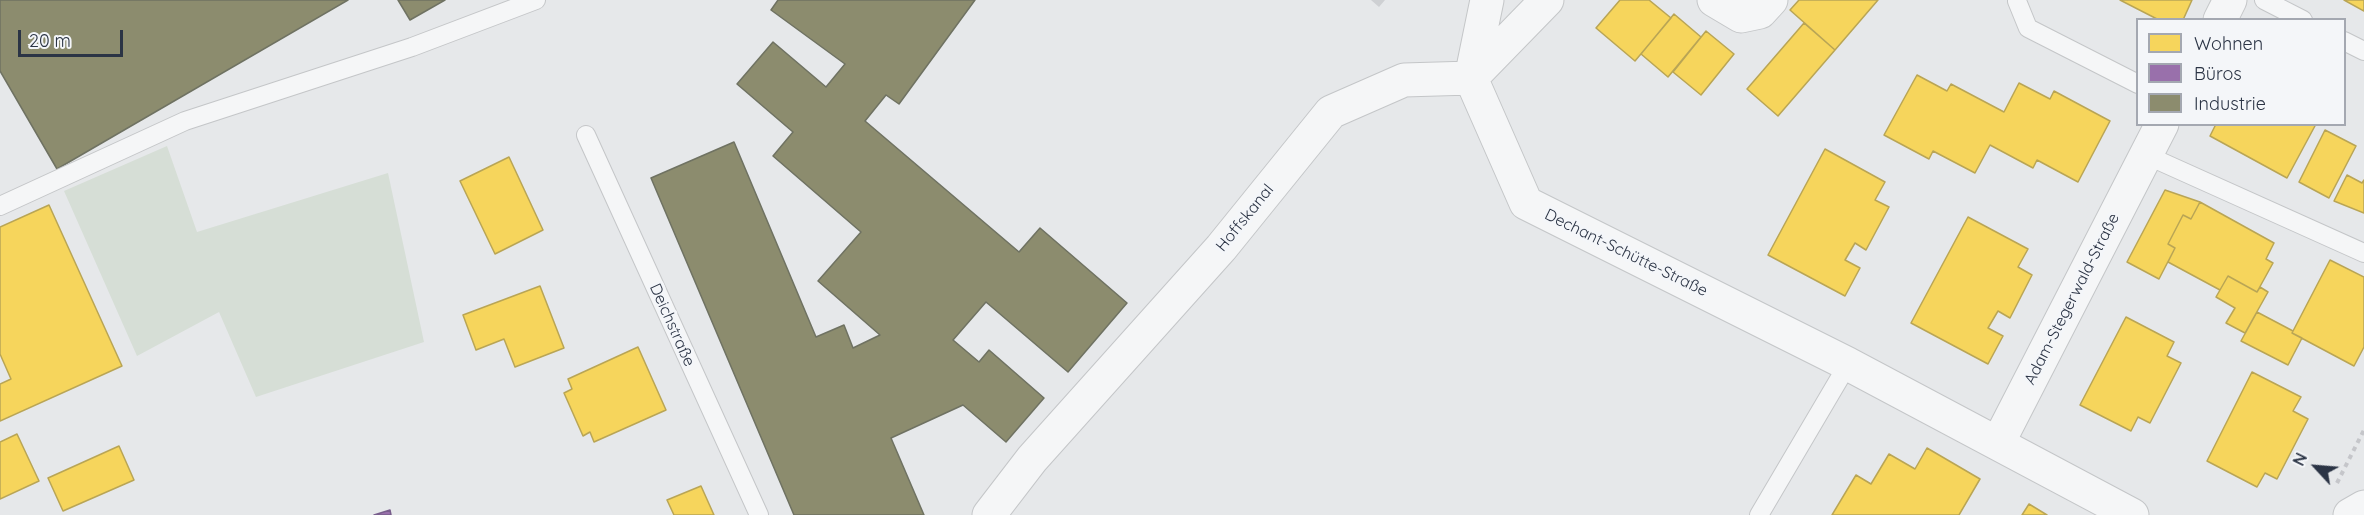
<!DOCTYPE html>
<html>
<head>
<meta charset="utf-8">
<style>
  body { margin:0 }
  #map { position:relative; width:2364px; height:515px; overflow:hidden; background:#e6e8ea; font-family:Quicksand,sans-serif }
  canvas { display:block }
  .legend { position:absolute; left:2136px; top:18px; width:210px; height:108px; box-sizing:border-box; background:#f4f6f9; border:2px solid #a4a8b1; margin:0; padding:8px 10px; list-style:none; font-size:18px; color:#2b3445 }
  .legend li { display:flex; align-items:center; gap:12px; height:30px }
  .legend b { width:30px; border:2px solid #a4a8b1 }
  .north { position:absolute; left:2286px; top:437px; width:60px; height:60px; -webkit-text-stroke:4px #f4f6f9; paint-order:stroke; rotate:296deg; font-size:16px; font-weight:700; line-height:24px; text-align:center; color:#2b3445 }
  .north::after { content:''; display:block; margin:auto; width:21px; height:27px; background:#2b3445; clip-path:polygon(50% 0,100% 100%,50% 72%,0 100%) }
  .scale { position:absolute; left:18px; top:30px; width:105px; height:27px; box-sizing:border-box; border:3px solid #2b3445; border-top:0; padding-left:8px; font-size:18px; line-height:21px; white-space:nowrap; color:#2b3445; -webkit-text-stroke:4px #f4f6f9; paint-order:stroke }
</style>
</head>
<body>
<div id="map">
<canvas width="2364" height="515"></canvas>
<ul class="legend">
<li><b style="height:16px;background:#f6d55c"></b>Wohnen</li>
<li><b style="height:16px;background:#9970ab"></b>Büros</li>
<li><b style="height:16px;background:#8c8c6e"></b>Industrie</li>
</ul>
<div class="north">N</div>
<div class="scale">20 m</div>
</div>
<script>
const g = document.querySelector('canvas').getContext('2d');
g.lineJoin = 'round';
function paint(path, color) { g.fillStyle = color; g.fill(path, 'evenodd'); }
function strokePath(path, color, width, dash) { g.strokeStyle = color; g.lineWidth = width; g.lineCap = dash ? 'butt' : 'round'; g.setLineDash(dash || []); g.stroke(path); }
function label(font, color, halo, rows, align = 'center') {
  g.font = font + ' Quicksand,sans-serif'; g.lineWidth = 6; g.setLineDash([]); g.textBaseline = 'middle'; g.strokeStyle = halo; g.fillStyle = color; for (const [text, x, y, turn = 0] of rows) {
    g.save(); g.translate(x, y); g.rotate((+turn || 0) * Math.PI / 180); g.textAlign = isNaN(turn) ? turn : align; if (halo) g.strokeText(text, 0, 0); g.fillText(text, 0, 0); g.restore();
  }
}
paint(new Path2D(`
  M167 146 197 232 388 173 424 342 256 397 219 312 137 356 64 191Z`), '#d6ded6');
const homes = new Path2D(`
  M1620 0H1649L1671 18 1635 61 1596 28Z
  M1799 0H1878L1835 50 1790 10Z
  M2120 0H2192L2183 20H2159Z
  M2344 0H2364V11Z
  M1674 14 1701 37 1668 77 1641 54Z
  M1804 23 1835 50 1778 116 1747 89Z
  M1706 31 1734 54 1701 95 1673 72Z
  M1917 75 1947 91 1951 84 2004 112 2019 83 2050 99 2054 91 2110 121 2078 182 2037 160 2033 168 1990 145 1975 173 1933 151 1929 159 1884 135Z
  M2216 124H2316L2287 178 2210 136Z
  M2325 130 2356 146 2329 198 2299 182Z
  M1825 149 1885 182 1875 200 1889 207 1866 250 1855 243 1845 260 1860 268 1845 296 1768 255Z
  M509 157 543 230 495 254 460 181Z
  M2347 175 2362 183 2364 180V213L2334 201Z
  M2165 190 2200 202 2191 219 2183 215 2168 244 2175 248 2159 279 2127 262Z
  M2200 202 2274 243 2266 259 2273 263 2257 292 2228 276 2220 290 2168 262 2175 248 2168 244 2183 215 2191 219Z
  M49 205 122 366 0 421V384L11 379 0 354V227Z
  M1968 217 2028 249 2018 267 2032 275 2010 318 1998 311 1988 328 2003 336 1988 364 1911 323Z
  M2330 260 2364 277V347L2354 366 2292 333Z
  M2228 276 2257 292 2260 287 2268 292 2245 333 2226 323 2235 308 2216 297Z
  M540 286 564 348 515 367 504 339 476 350 463 315Z
  M2257 312 2293 331 2292 333 2302 338 2288 365 2241 341Z
  M2126 317 2174 342 2167 356 2181 363 2150 423 2138 417 2131 431 2080 405Z
  M638 347 666 410 594 442 590 432 583 436 564 393 572 389 568 379Z
  M2252 372 2301 397 2293 411 2308 419 2277 479 2265 473 2257 487 2207 461Z
  M17 434 39 481 0 499V442Z
  M119 446 134 480 63 511 48 478Z
  M1927 448 1980 479 1959 515H1832L1856 475 1871 484 1889 454 1915 469Z
  M701 486 714 515H674L667 500Z
  M2029 504 2047 515H2022Z`);
paint(homes, '#f6d55c');
strokePath(homes, '#b9a555', 1.5);
const offices = new Path2D(`
  M390 510 391 515H374Z`);
paint(offices, '#9970ab');
strokePath(offices, '#785e8c', 1.5);
const industry = new Path2D(`
  M0 0H348L57 169 0 71Z
  M398 0H445L410 20Z
  M778 0H975L899 104 886 95 865 121 1019 252 1040 228 1127 303 1068 372 986 302 953 340 979 362 989 350 1044 398 1006 442 963 405 891 438 924 515H794L651 178 734 142 816 337 844 325 853 348 880 335 818 281 861 232 773 156 793 132 737 84 773 42 826 87 845 64 771 10Z`);
paint(industry, '#8c8c6e');
strokePath(industry, '#6f7262', 1.5);
paint(new Path2D(`
  M1371 0H1385L1379 7Z`), '#ced0d3');
const service = new Path2D(`
  M2264 0 2303 20
  M2017 1 2028 28 2138 84
  M2344 41 2364 51
  M586 135 759 515
  M2146 155 2364 253
  M0 206 185 121 412 47 536 0
  M1759 515 1848 364`);
const minor = new Path2D(`
  M1714 0 1741 16 1760 12 1771 0
  M2220 20 2230 0
  M1471 78 1526 203 1848 364 2132 515
  M1471 78 1487 0
  M1998 443 2162 124
  M989 515 1032 459 1221 248 1331 112 1404 80 1471 78 1547 0
  M2350 515 2364 507`);
strokePath(service, '#c4c6c8', 20);
strokePath(minor, '#c4c6c8', 35);
strokePath(new Path2D(`
  M2337 483 2364 430`), '#c5c6ca', 4, [4.5, 4.5]);
strokePath(service, '#f5f6f7', 18);
strokePath(minor, '#f5f6f7', 33);
label('16px', '#2b3445', '#f4f6f9', [
  ["Hoffskanal",1245,218,-51],
  ["Dechant-Schütte-Straße",1626,253,26],
  ["Adam-Stegerwald-Straße",2072,299,-63],
  ["Deichstraße",672,325,66]
]);
</script>
</body>
</html>
